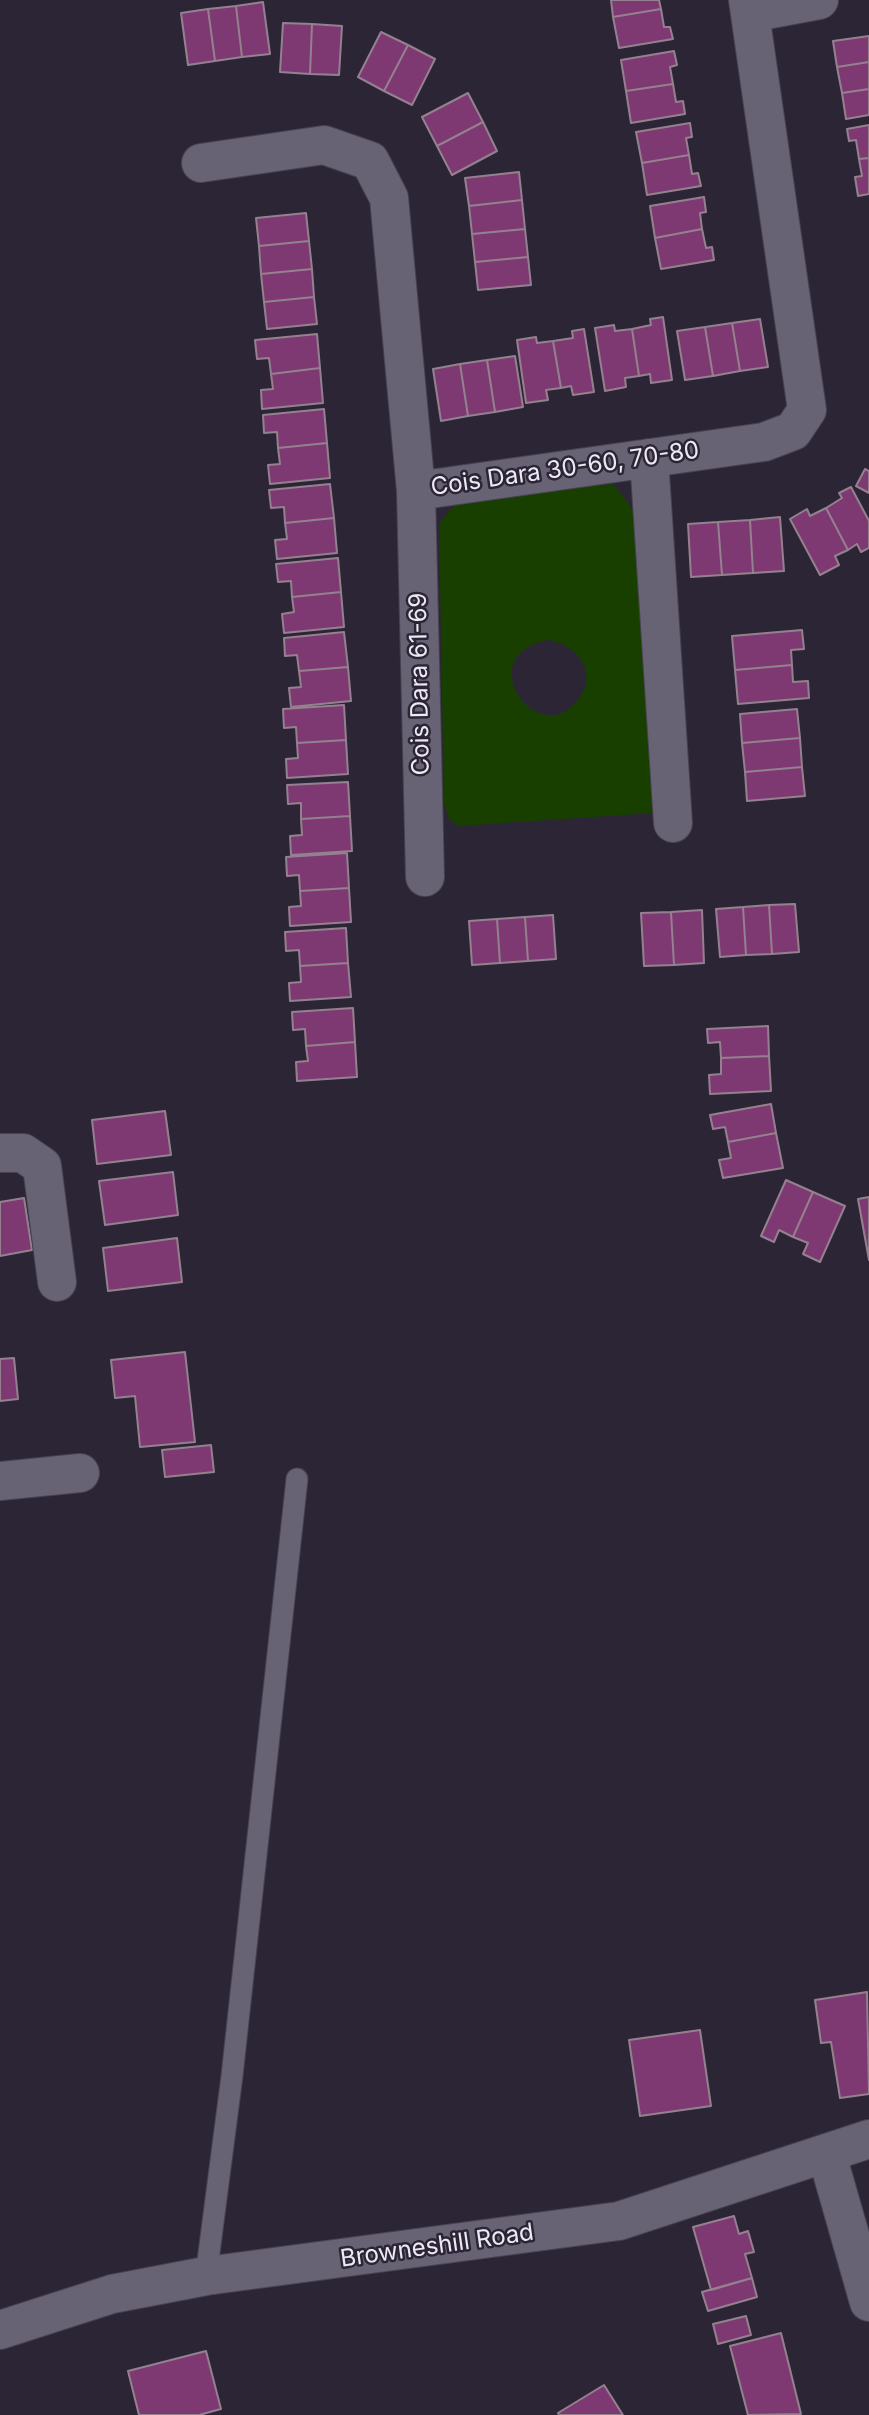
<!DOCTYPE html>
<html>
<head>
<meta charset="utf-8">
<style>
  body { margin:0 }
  canvas { display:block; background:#2b2535 }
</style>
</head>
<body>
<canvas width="869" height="2415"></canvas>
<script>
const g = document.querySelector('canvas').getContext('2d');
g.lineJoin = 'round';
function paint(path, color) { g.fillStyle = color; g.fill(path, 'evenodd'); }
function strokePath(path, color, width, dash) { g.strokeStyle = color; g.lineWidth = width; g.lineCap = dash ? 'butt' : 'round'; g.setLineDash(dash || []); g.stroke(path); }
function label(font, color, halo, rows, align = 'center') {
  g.font = font + ' Inter,sans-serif'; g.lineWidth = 5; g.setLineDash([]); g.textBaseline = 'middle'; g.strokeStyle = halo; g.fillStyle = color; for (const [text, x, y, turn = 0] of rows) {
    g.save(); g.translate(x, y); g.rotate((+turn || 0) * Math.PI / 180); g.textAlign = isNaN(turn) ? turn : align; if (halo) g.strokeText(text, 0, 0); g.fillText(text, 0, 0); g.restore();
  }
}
paint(new Path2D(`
  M613 484 631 507 636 523 654 813 458 826 449 819 444 804 439 524 454 505 490 493ZM547 640C574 643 599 669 580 697 541 755 468 657 547 640Z`), '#193f00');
const building = new Path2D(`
  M611 0H659L661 9 613 17Z
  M263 2 270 54 242 57 236 6Z
  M236 6 242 57 215 61 208 9Z
  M208 9 215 61 188 65 181 13Z
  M661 9 664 27H670L673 39 619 48 613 17Z
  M283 23 312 24 310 74 280 72Z
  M312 24 342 26 339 75 310 74Z
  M381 32 408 45 384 91 358 77Z
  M869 36V62L837 67 833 41Z
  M408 45 435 59 412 105 384 91Z
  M674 51 677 65 670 67 673 84 626 91 621 60Z
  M869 62V89L842 93 837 67Z
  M673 84 676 102 683 101 685 114 631 123 626 91Z
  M869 89V115L846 119 842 93Z
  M468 93 483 122 437 146 422 117Z
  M483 122 497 151 452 175 437 146Z
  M690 123 692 137 686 138 689 155 642 163 636 132Z
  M869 125V158L859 159 856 140 849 141 847 129Z
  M689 155 692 174 698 173 701 186 647 195 642 163Z
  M869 158V194L858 196 855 177 862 176 859 159Z
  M519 172 522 200 469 206 465 178Z
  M704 197 706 212 700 213 702 229 655 238 650 206Z
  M522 200 525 229 472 234 469 206Z
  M306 213 309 241 259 246 256 218Z
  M525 229 528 257 475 262 472 234Z
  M702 229 706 248 712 247 714 260 661 269 655 238Z
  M309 241 312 269 261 274 259 246Z
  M528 257 531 285 478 290 475 262Z
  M312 269 314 297 264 302 261 274Z
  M314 297 317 324 267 329 264 302Z
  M663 317 672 380 651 383 650 374 639 376 632 329 651 325 650 319Z
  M760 319 768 367 740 371 732 323Z
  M732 323 740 371 713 376 705 327Z
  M614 325 615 331 632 329 639 376 625 378 626 387 605 391 595 328Z
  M705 327 713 376 685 380 677 331Z
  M584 329 594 392 573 395 571 386 561 388 553 341 573 338 572 331Z
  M317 334 320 368 271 374 269 358 257 359 255 340Z
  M536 337 537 343 553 341 561 388 546 390 548 400 526 403 517 340Z
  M515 356 523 407 495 412 487 360Z
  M487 360 495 412 468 416 460 364Z
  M460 364 468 416 441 421 433 369Z
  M320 368 323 403 262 409 261 390 273 389 271 374Z
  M324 409 327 443 278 448 277 432 264 433 263 415Z
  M327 443 330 478 270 484 268 465 280 464 278 448Z
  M865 469 869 471V493L856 486Z
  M330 484 334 518 285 523 284 507 271 508 269 490Z
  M851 487 869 521V548L861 552 857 544 848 550 826 508 842 498 839 493Z
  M826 508 848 550 835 556 839 565 820 575 790 519 807 509 810 516Z
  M780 517 784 571 753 573 750 520Z
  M334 518 337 553 277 559 275 540 287 539 285 523Z
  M750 520 753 573 722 575 718 522Z
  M718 522 722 575 691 577 688 524Z
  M338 558 341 592 292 597 291 581 278 582 276 564Z
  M341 592 344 627 284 633 282 614 294 612 292 597Z
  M802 630 804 649 791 650 792 665 735 670 732 636Z
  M344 632 348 667 299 671 297 655 285 656 284 638Z
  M792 665 793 682 808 681 809 698 738 704 735 670Z
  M348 667 351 701 291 707 289 688 301 687 299 671Z
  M344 705 346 740 297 743 296 727 284 728 283 709Z
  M797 709 800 738 742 743 740 714Z
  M800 738 802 767 745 772 742 743Z
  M346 740 348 774 287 778 286 759 298 758 297 743Z
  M802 767 805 796 747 801 745 772Z
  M348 782 350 816 301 819V803L288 804 287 785Z
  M350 816 352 851 291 855 290 836 302 835 301 819Z
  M347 853 349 888 300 891 299 875 287 876 286 857Z
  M349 888 351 922 290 926 289 907 301 906 300 891Z
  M795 904 799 952 772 954 769 905Z
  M769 905 772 954 746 955 743 907Z
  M743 907 746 955 720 957 716 909Z
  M702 910 704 963 674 965 671 912Z
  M671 912 674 965 644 966 641 913Z
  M553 915 556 959 528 961 525 917Z
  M525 917 528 961 500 963 497 919Z
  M497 919 500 963 472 965 469 921Z
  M346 928 348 963 300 966 299 950 286 951 285 932Z
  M348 963 351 997 290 1001 289 983 301 982 300 966Z
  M353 1008 355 1042 306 1046 305 1029 293 1030 292 1012Z
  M768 1026 769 1056 721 1058 720 1042 708 1043 707 1029Z
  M355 1042 357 1077 297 1081 296 1062 308 1061 306 1046Z
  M769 1056 771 1091 710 1094 709 1075 721 1074V1058Z
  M771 1104 776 1133 728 1142 725 1127 713 1129 710 1115Z
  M165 1111 171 1155 97 1164 92 1120Z
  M776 1133 783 1168 723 1178 719 1160 731 1158 728 1142Z
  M173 1172 178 1215 105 1225 99 1181Z
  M786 1180 813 1192 793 1237 779 1230 774 1242 761 1236Z
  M813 1192 845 1206 820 1262 803 1254 808 1243 793 1237Z
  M869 1197V1260L858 1199Z
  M24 1198 32 1250 0 1256V1202Z
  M177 1238 182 1282 108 1291 103 1248Z
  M185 1352 195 1442 140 1447 135 1396 115 1398 111 1360Z
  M14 1358 18 1399 0 1401V1359Z
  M211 1445 214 1472 165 1477 162 1450Z
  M867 1992 869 2094 840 2098 831 2042 821 2043 815 2000Z
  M700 2030 711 2106 640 2116 629 2040Z
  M734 2216 739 2234 748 2231 754 2252 745 2254 752 2278 711 2290 693 2227Z
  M752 2278 757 2297 708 2311 702 2292Z
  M746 2316 751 2335 718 2344 713 2324Z
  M781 2333 801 2414 748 2415 730 2346Z
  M206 2351 221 2409 199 2415H139L128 2371Z
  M604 2385 623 2415H559L558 2413Z`);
paint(building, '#7f3972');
strokePath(building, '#94818f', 2);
const service = new Path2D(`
  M206 2276 232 2076 297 1479`);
const minor = new Path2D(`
  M750 13 819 0
  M201 163 324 145 370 161 389 198 416 491 764 442 793 431 807 410 748 0
  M649 458 673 823
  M416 491 425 877
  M0 1153H23L42 1166 57 1282
  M0 1481 80 1473
  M827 2155 869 2302`);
const tertiary = new Path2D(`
  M0 2330 112 2294 206 2276 619 2221 869 2139`);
strokePath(service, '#474351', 23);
strokePath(minor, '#474351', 40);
strokePath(tertiary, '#474351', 40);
strokePath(service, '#686275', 21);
strokePath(minor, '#686275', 38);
strokePath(tertiary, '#686275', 38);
label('24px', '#ede9f4', '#2b2535', [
  ["Cois Dara 30-60, 70-80",565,469,-8],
  ["Cois Dara 61-69",420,684,-91],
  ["Browneshill Road",437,2246,-8]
]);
</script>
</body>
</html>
